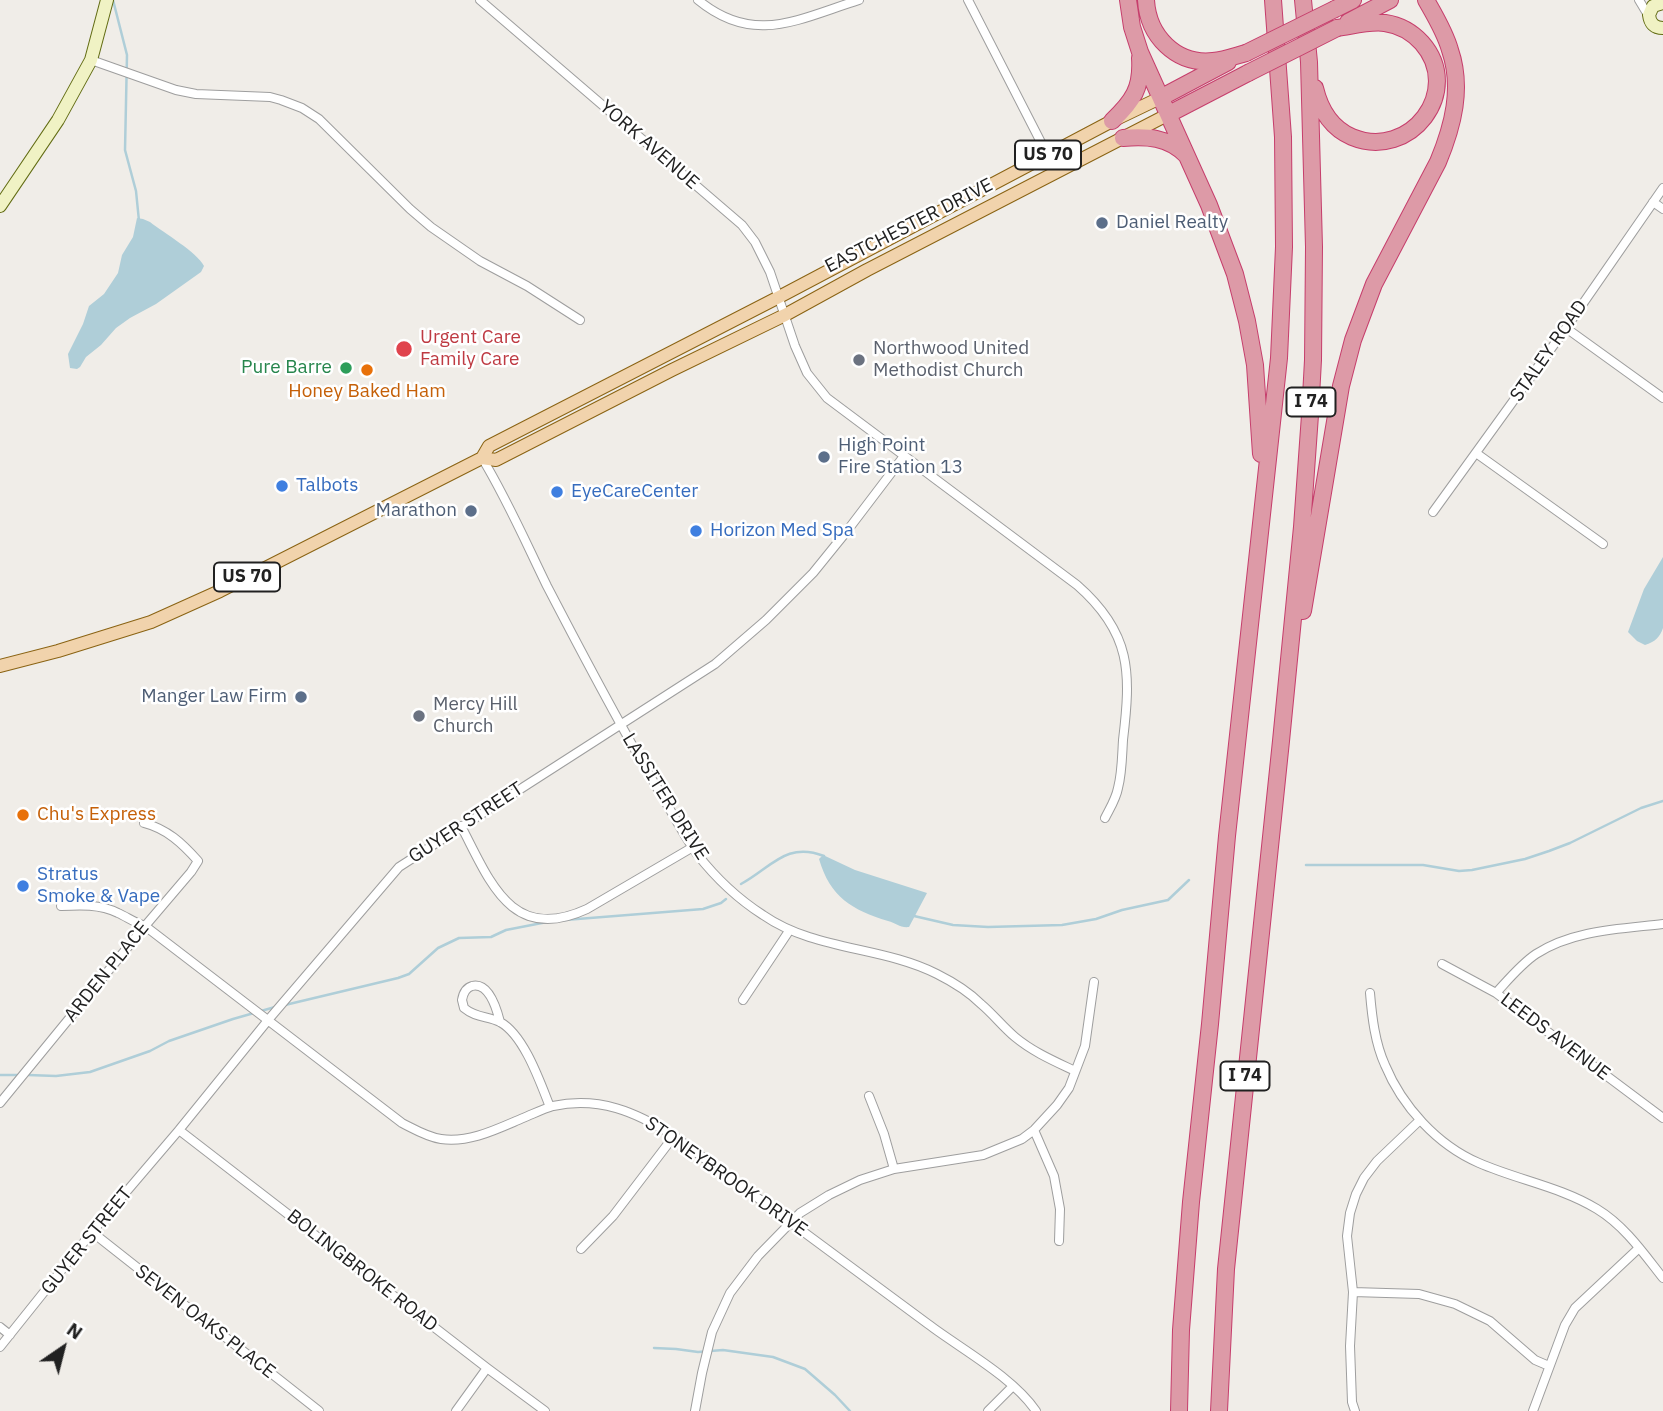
<!DOCTYPE html>
<html>
<head>
<meta charset="utf-8">
<style>
  body { margin:0 }
  #map { position:relative; width:1663px; height:1411px; overflow:hidden; background:#f0ede8; font-family:"IBM Plex Sans",sans-serif }
  canvas { display:block }
  .north { position:absolute; left:28px; top:1313px; width:70px; height:70px; -webkit-text-stroke:5px #fff; paint-order:stroke; rotate:35deg; font-size:19px; font-weight:700; line-height:28px; text-align:center; color:#212121 }
  .north::after { content:''; display:block; margin:auto; width:24px; height:32px; background:#212121; clip-path:polygon(50% 0,100% 100%,50% 72%,0 100%) }
</style>
</head>
<body>
<div id="map">
<canvas width="1663" height="1411"></canvas>
<div class="north">N</div>
</div>
<script>
const g = document.querySelector('canvas').getContext('2d');
g.lineJoin = 'round';
function paint(path, color) { g.fillStyle = color; g.fill(path, 'evenodd'); }
function strokePath(path, color, width, dash) { g.strokeStyle = color; g.lineWidth = width; g.lineCap = dash ? 'butt' : 'round'; g.setLineDash(dash || []); g.stroke(path); }
function label(font, color, halo, rows, align = 'center') {
  g.font = font + ' "IBM Plex Sans",sans-serif'; g.lineWidth = 5; g.setLineDash([]); g.textBaseline = 'middle'; g.strokeStyle = halo; g.fillStyle = color; for (const [text, x, y, turn = 0] of rows) {
    g.save(); g.translate(x, y); g.rotate((+turn || 0) * Math.PI / 180); g.textAlign = isNaN(turn) ? turn : align; if (halo) g.strokeText(text, 0, 0); g.fillText(text, 0, 0); g.restore();
  }
}
paint(new Path2D(`
  M137 218 143 219 150 222C164 233 197 252 204 266L201 272 156 304 130 318 116 328 101 345 86 357 80 367 77 369 70 368 68 354 83 324 89 306 104 294 118 273 122 255 133 237Z
  M1663 557V628C1660 637 1655 642 1645 645L1637 641 1628 632 1644 589Z
  M823 855 855 870 927 893 909 927C900 928 896 923 888 921 852 910 830 897 819 859Z`), '#afced8');
strokePath(new Path2D(`
  M113 0 127 55 125 150 136 191 139 221
  M1306 865H1423L1459 871 1472 870 1525 859 1549 851 1570 843 1641 808 1663 801
  M741 884C771 868 786 841 824 856
  M914 916 953 925 988 927 1062 925 1096 919 1122 910 1168 900 1189 880
  M565 920 703 909 721 903 726 899
  M285 1005 398 978 409 974 438 948 459 938 491 937 506 930 547 922
  M0 1075H21
  M28 1075 56 1076 90 1072 150 1051 169 1041 233 1019 275 1007
  M654 1348 676 1349 698 1352 723 1350 773 1357 805 1369 835 1395 850 1411`), '#afced8', 2.5);
const street = new Path2D(`
  M480 0 742 225 755 242 770 272 795 346 807 373 827 398 1077 585C1132 633 1131 673 1123 740 1122 756 1122 773 1118 788 1116 799 1110 808 1105 818
  M698 0C754 46 798 19 859 0
  M968 0 1048 156
  M1639 0 1648 15
  M91 60 176 90 196 94 270 97 281 100 302 108 319 119 410 209 431 227 480 261 527 286 580 320
  M1653 202 1663 209
  M1566 328 1663 398
  M1476 453 1603 544
  M482 458C507 499 526 543 547 586 582 653 617 721 656 786 670 808 682 833 697 854 715 877 738 899 763 915 815 951 882 946 937 974 953 982 969 992 981 1004 993 1014 1003 1027 1015 1037 1033 1052 1054 1061 1075 1071
  M1433 512 1566 328 1663 188
  M461 826C490 881 511 944 587 909L693 847
  M61 906C80 905 100 904 118 913 127 917 135 923 145 926L402 1123C414 1129 427 1137 441 1139 470 1143 497 1129 523 1118 533 1114 543 1109 553 1106 599 1096 636 1112 674 1136 758 1199 843 1261 928 1324 961 1349 1013 1377 1036 1411
  M1442 964 1496 993 1663 1118
  M1370 993C1372 1017 1375 1043 1385 1065 1402 1106 1437 1145 1479 1163 1518 1180 1561 1187 1597 1209 1625 1226 1644 1254 1663 1278
  M1496 993C1508 980 1521 964 1536 954 1573 930 1620 929 1663 924
  M743 1000 789 931
  M500 1022C497 1010 489 982 472 986 465 988 463 994 462 1000L464 1008C476 1018 488 1016 500 1022 524 1035 540 1082 550 1107
  M869 1096 884 1134 894 1169
  M0 1103 145 926 191 872 198 861C182 843 167 829 144 823
  M179 1130 487 1368 545 1411
  M1034 1130 1054 1176 1060 1209 1059 1241
  M92 1232 319 1411
  M581 1249 613 1216 674 1136
  M1353 1292 1419 1294 1455 1304 1490 1321 1535 1360 1549 1366
  M0 1327 10 1335
  M0 1347 92 1232 179 1130 269 1019 399 867 715 664 766 620 813 573 847 531 904 456
  M456 1411 487 1368
  M695 1411 702 1373 712 1332 730 1293 758 1256 800 1213 829 1195 860 1180 894 1169 983 1155 1022 1139 1034 1130 1057 1105 1069 1088 1085 1046 1094 982
  M988 1411 1013 1386
  M1355 1411 1352 1402 1350 1346 1353 1292 1347 1236 1350 1213 1356 1194 1364 1178 1377 1161 1420 1120
  M1533 1411 1565 1325 1575 1308 1639 1248`);
const secondary = new Path2D(`
  M1663 3 1653 6 1649 15C1650 23 1654 28 1663 28
  M0 206 58 120 91 60 107 0`);
const primary = new Path2D(`
  M482 458 496 460 672 370 785 315 867 270 1169 114
  M0 666 58 651 151 622 220 591 482 458 489 446 779 297 1112 121 1162 97`);
const highway = new Path2D(`
  M1128 0 1132 27 1140 52 1209 205 1235 274 1247 321 1255 365 1261 454
  M1146 0C1148 36 1176 65 1213 61 1224 60 1235 56 1246 53
  M1335 9 1353 0
  M1348 22 1390 0
  M1315 88C1320 109 1331 128 1352 137 1410 161 1464 91 1422 43 1412 32 1399 25 1385 23 1369 21 1352 26 1337 28
  M1162 97 1228 62
  M1169 114 1248 73
  M1112 121C1133 101 1142 88 1140 58
  M1123 138C1147 136 1168 137 1186 155
  M1303 611 1341 386 1353 340 1374 284 1438 162C1453 126 1463 88 1450 50 1445 32 1435 16 1426 0
  M1179 1411 1181 1330 1191 1202 1210 1024 1227 836 1279 358 1284 247 1283 137 1273 0
  M1219 1411 1226 1269 1281 741 1302 527 1310 415 1313 360 1314 247 1309 62 1303 0`);
strokePath(street, '#9e9e9e', 10);
strokePath(secondary, '#626c13', 14);
strokePath(primary, '#8a6313', 14);
strokePath(highway, '#c63e6c', 18);
strokePath(street, '#fff', 8);
strokePath(secondary, '#f0f2c4', 12);
strokePath(primary, '#f1d3ac', 12);
strokePath(highway, '#dd9aa7', 16);
const highwayBridge = new Path2D(`
  M1246 53 1335 9
  M1248 73 1337 28`);
strokePath(highwayBridge, '#c63e6c', 18, []);
strokePath(highwayBridge, '#dd9aa7', 16);
for (const [x, y, r, color] of [
  [1102,223,7,"#5c6f8a"],
  [404,349,9,"#e0444e"],
  [859,360,7,"#6b7280"],
  [346,368,7,"#2e9e5b"],
  [367,370,7,"#e8710a"],
  [824,457,7,"#5c6f8a"],
  [282,486,7,"#3f7fe0"],
  [557,492,7,"#3f7fe0"],
  [471,511,7,"#5c6f8a"],
  [696,531,7,"#3f7fe0"],
  [301,697,7,"#5c6f8a"],
  [419,716,7,"#6b7280"],
  [23,815,7,"#e8710a"],
  [23,886,7,"#3f7fe0"]
]) { const dot = new Path2D(); dot.arc(x, y, r, 0, 2 * Math.PI); g.fillStyle = color; g.fill(dot); strokePath(dot, '#fff', 2.5); }
for (const [x, y, w] of [
  [1048,155,66],
  [1311,402,49],
  [247,577,66],
  [1245,1076,49]
]) { const box = new Path2D(); box.roundRect(x - w / 2, y - 14.5, w, 29, 5); g.fillStyle = '#fff'; g.fill(box); strokePath(box, '#212121', 2); }
label('bold 18px', '#212121', null, [
  ["US 70",1048,155],
  ["I 74",1311,402],
  ["US 70",247,577],
  ["I 74",1245,1076]
]);
label('19px', '#212121', '#fff', [
  ["YORK AVENUE",649,145,41],
  ["EASTCHESTER DRIVE",909,226,-27],
  ["STALEY ROAD",1549,351,-55],
  ["LASSITER DRIVE",665,797,58],
  ["GUYER STREET",466,823,-33],
  ["ARDEN PLACE",107,972,-51],
  ["LEEDS AVENUE",1555,1037,37],
  ["STONEYBROOK DRIVE",726,1177,35],
  ["GUYER STREET",87,1241,-51],
  ["BOLINGBROKE ROAD",362,1271,38],
  ["SEVEN OAKS PLACE",205,1322,38]
]);
label('19px', '#4e5e75', '#fff', [
  ["Daniel Realty",1116,223],
  ["High Point",838,446],
  ["Fire Station 13",838,468],
  ["Marathon",457,511,"right"],
  ["Manger Law Firm",287,697,"right"]
], 'left');
label('19px', '#be3a42', '#fff', [
  ["Urgent Care",420,338],
  ["Family Care",420,360]
], 'left');
label('19px', '#5b616d', '#fff', [
  ["Northwood United",873,349],
  ["Methodist Church",873,371],
  ["Mercy Hill",433,705],
  ["Church",433,727]
], 'left');
label('19px', '#27864d', '#fff', [
  ["Pure Barre",332,368]
], 'right');
label('19px', '#c56008', '#fff', [
  ["Honey Baked Ham",367,392],
  ["Chu's Express",37,815,"left"]
]);
label('19px', '#366cbe', '#fff', [
  ["Talbots",296,486],
  ["EyeCareCenter",571,492],
  ["Horizon Med Spa",710,531],
  ["Stratus",37,875],
  ["Smoke & Vape",37,897]
], 'left');
</script>
</body>
</html>
